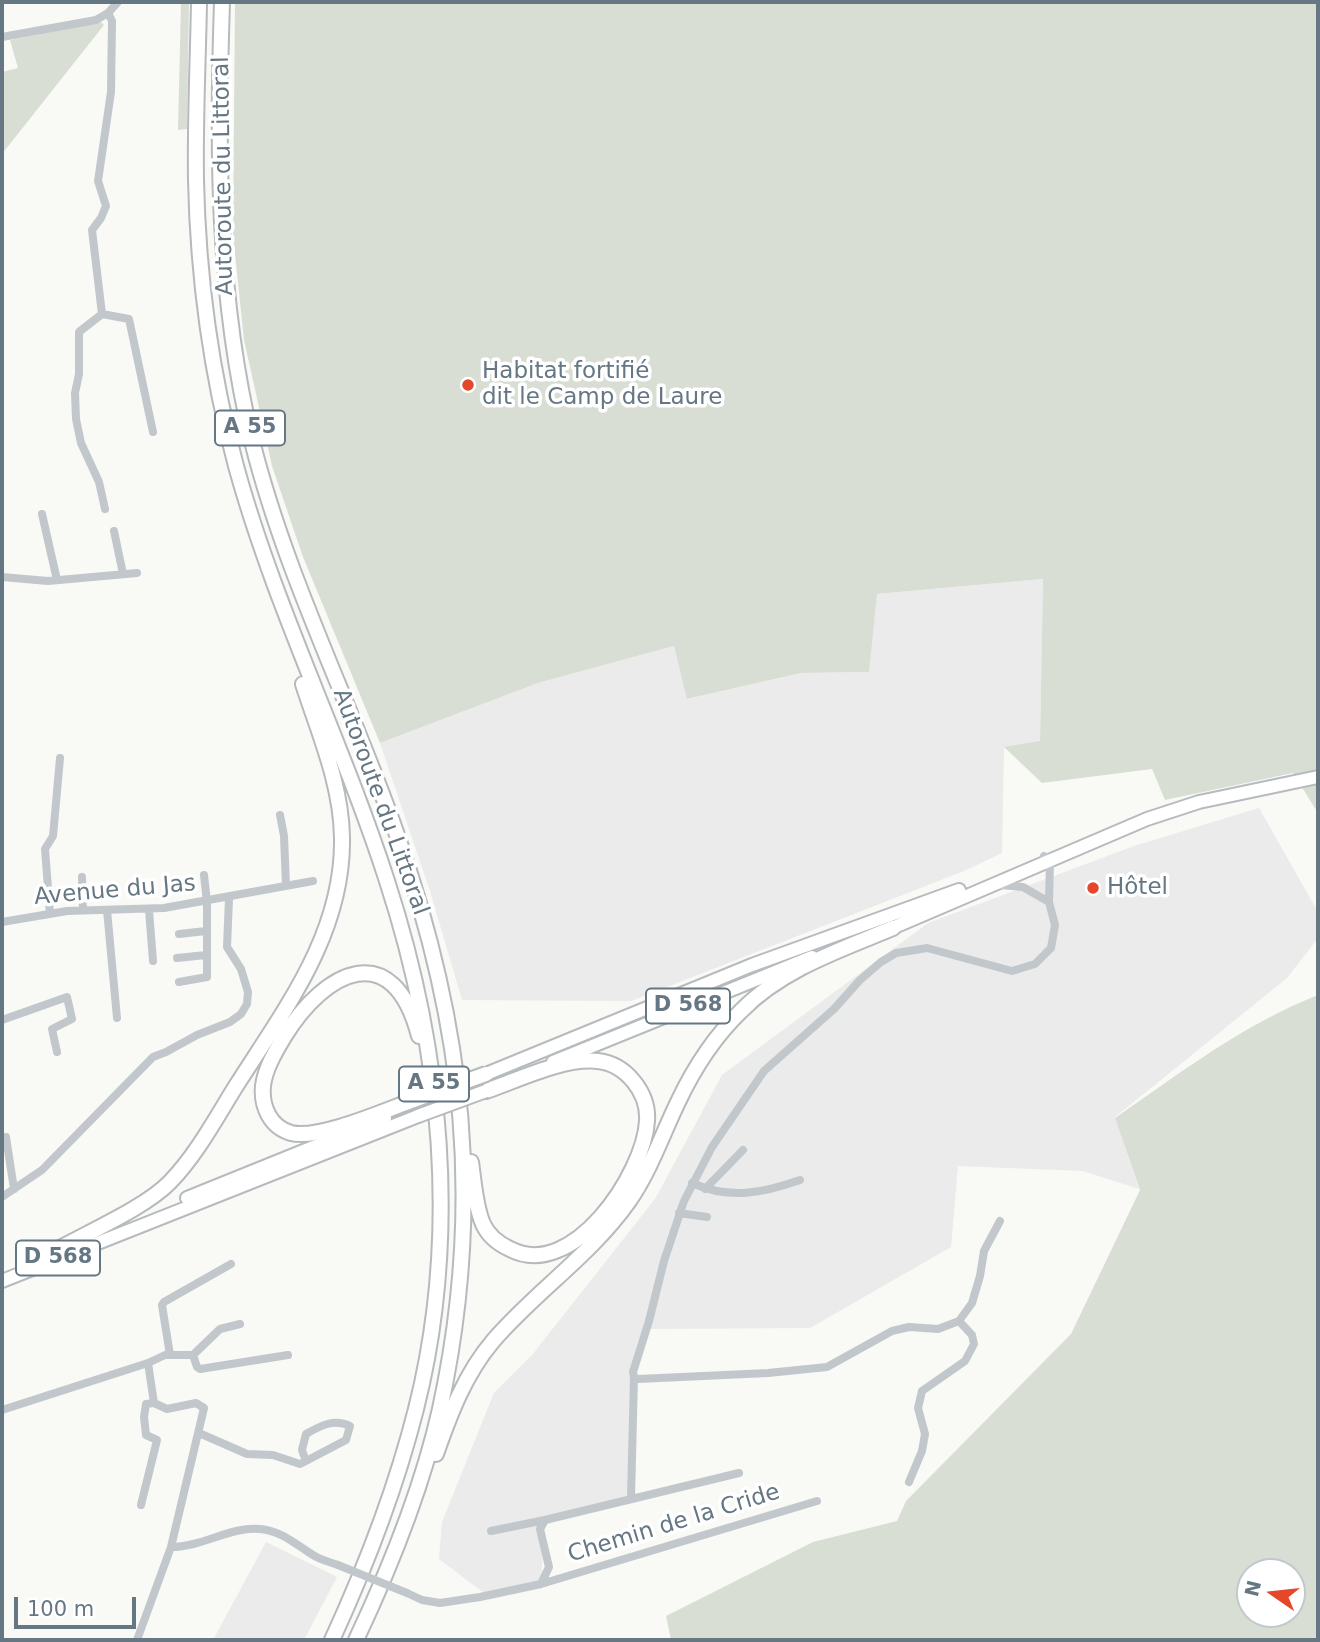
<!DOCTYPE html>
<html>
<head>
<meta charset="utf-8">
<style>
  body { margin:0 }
  #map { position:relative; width:1320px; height:1642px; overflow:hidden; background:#f9f9f6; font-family:"DejaVu Sans",sans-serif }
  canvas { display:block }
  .frame { position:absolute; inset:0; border:4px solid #647782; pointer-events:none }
  .north { position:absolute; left:1236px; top:1558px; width:70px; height:70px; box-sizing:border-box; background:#fff; border:2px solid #c1c9cd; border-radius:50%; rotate:284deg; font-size:19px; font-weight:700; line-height:28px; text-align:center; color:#647782 }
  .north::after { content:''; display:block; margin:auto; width:24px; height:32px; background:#e5472a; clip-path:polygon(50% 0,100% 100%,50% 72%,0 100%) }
  .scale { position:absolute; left:14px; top:1597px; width:122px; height:32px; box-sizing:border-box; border:4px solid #647782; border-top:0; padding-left:9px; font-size:21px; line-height:24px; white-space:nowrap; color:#647782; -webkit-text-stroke:5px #fff; paint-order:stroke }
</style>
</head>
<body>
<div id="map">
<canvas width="1320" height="1642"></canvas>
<div class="frame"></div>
<div class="north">N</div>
<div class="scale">100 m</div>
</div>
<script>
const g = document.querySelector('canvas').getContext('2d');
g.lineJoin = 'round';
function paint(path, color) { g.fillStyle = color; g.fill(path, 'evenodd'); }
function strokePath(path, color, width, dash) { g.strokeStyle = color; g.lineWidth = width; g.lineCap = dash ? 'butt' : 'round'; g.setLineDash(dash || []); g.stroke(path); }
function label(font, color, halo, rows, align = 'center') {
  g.font = font + ' "DejaVu Sans",sans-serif'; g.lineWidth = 7; g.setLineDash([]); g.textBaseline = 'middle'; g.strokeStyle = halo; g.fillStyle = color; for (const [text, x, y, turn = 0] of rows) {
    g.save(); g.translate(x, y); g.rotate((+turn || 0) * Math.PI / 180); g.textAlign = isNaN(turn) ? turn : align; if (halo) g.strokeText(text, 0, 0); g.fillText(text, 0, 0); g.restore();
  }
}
paint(new Path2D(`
  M1043 579 1040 742 1004 748 1002 853 964 871 631 1001 462 1000 430 891 380 743 538 683 674 646 688 699 801 673 868 672 877 594Z
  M1259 808 1318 912V938L1287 978 1115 1117 1139 1189 1083 1171 958 1166 951 1247 810 1328 650 1329 636 1369 631 1498 545 1520 541 1584 488 1596 439 1559 442 1522 494 1393 532 1355 655 1199 722 1075 928 923 1134 846Z
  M266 1542 337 1577 304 1640H213Z`), '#eaebea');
paint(new Path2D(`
  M181 2H189L187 129 178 130Z
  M235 2H1318V813L1293 773 1165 800 1152 769 1042 783 1004 747 1040 741 1043 579 877 594 869 672 801 673 687 699 674 646 538 683 380 743 303 557 272 466 244 340 233 235Z
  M101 22 104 25 2 154V72L18 68 10 40Z
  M1318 995V1640H671L666 1616 813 1542 897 1521 906 1501 1071 1334 1140 1190 1115 1118C1180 1073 1244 1024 1318 995ZM1250 1572H1292V1614H1250Z`), '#d9ded5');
const primary = new Path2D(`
  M885 931 1147 819 1199 802 1318 777
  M553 1062 812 957
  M486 1074 752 965 959 890
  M187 1198 385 1118
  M2 1281 418 1116`);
const highway = new Path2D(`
  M199 2C198 61 195 121 196 180 198 277 211 373 236 466 275 608 342 741 387 881 442 1050 460 1235 416 1409 396 1488 366 1566 332 1640
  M222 2C217 150 217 297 252 441 286 577 350 701 396 832 465 1027 484 1206 440 1409 423 1485 389 1570 356 1640
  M414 1100C386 1110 319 1140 291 1133 270 1127 261 1106 263 1086 265 1069 275 1052 284 1037 325 970 393 936 419 1036
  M471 1162C474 1182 475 1205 483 1224 488 1235 499 1244 510 1249 572 1282 644 1174 647 1121 649 1093 626 1064 598 1061 564 1057 518 1080 486 1091
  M53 1252C86 1233 145 1208 170 1182 197 1154 216 1118 236 1086 285 1009 344 933 342 837 341 783 319 734 303 684
  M436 1454C450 1414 465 1374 493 1341 536 1291 591 1255 629 1201 650 1171 662 1135 678 1102 694 1068 714 1037 741 1011 782 969 840 950 893 928`);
strokePath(primary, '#b6bbbf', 16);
strokePath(highway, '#b6babd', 18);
strokePath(new Path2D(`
  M108 13 112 21 111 92 98 181 106 206 101 218 92 230 102 314 129 319 153 432
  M2 37 96 20 108 13 118 2
  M102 314 79 332V374L75 393 76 419 81 443 99 482 105 509
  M42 514 57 580
  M114 531 123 574
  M2 577 48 581 137 573
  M280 815 284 836 286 886
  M82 877 83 910
  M1000 885 1023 887 1049 902 1050 860 1044 856
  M107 910 117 1018
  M149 910 153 961
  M50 914 45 849 53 836 60 758
  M2 922 67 911 164 908 313 881
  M179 934 206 931
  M177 958 206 955
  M179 982 207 977V902L204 875
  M2 1020 67 997 72 1019 52 1029 57 1052
  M6 1137 14 1189
  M692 1183C730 1200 763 1193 800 1180
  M705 1189 743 1150
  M2 1197 42 1170 153 1057 166 1052 197 1035 230 1022 241 1014 247 1004 248 992 241 969 227 947 229 898
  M679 1213 707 1217
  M1000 1221 984 1251 980 1276 972 1303 959 1321 938 1329 909 1327 892 1331 827 1367 768 1373 638 1379 634 1377 633 1372 649 1321 664 1261 684 1201 712 1147 764 1071 834 1009 860 980 881 962 896 953 927 948 1012 971 1035 964 1051 948 1055 925 1049 902
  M170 1355 162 1305 164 1302 231 1264
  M193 1355 197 1367 200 1369 288 1355
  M193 1355 220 1329 240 1324
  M148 1363 165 1355H193
  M2 1410 148 1363 154 1403 167 1409 196 1403 204 1408 171 1547 137 1640
  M199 1433 247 1454 273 1455 300 1464 306 1461 346 1440 350 1426C334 1418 320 1426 306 1434L302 1450 306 1461
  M909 1482 922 1451 925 1434 918 1408 922 1391 965 1361 974 1344 972 1335 959 1321
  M631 1498 634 1377
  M141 1505 157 1440 146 1435 144 1417 146 1404 154 1403
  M491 1531 545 1520
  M171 1547C203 1547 231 1526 260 1529 282 1531 295 1544 313 1555 320 1560 330 1562 338 1565
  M541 1584 549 1567 540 1529 545 1520 739 1473
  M407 1593 422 1600 440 1603 480 1597 541 1584 817 1501`), '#c2c7cb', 8);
strokePath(primary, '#fff', 12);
strokePath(highway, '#fff', 14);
const primaryBridge = new Path2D(`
  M418 1116 486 1091`);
const highwayBridge = new Path2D(`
  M414 1100 486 1074`);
strokePath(primaryBridge, '#b6bbbf', 16, []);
strokePath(highwayBridge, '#b6babd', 18, []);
strokePath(new Path2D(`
  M338 1565 407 1593`), '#c2c7cb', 8);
strokePath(primaryBridge, '#fff', 12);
strokePath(highwayBridge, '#fff', 14);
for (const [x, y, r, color] of [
  [468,385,7,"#e5472a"],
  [1093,888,7,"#e5472a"]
]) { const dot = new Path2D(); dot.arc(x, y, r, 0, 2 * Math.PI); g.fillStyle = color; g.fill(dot); strokePath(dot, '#fff', 2.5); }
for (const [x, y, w] of [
  [250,428,70],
  [688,1006,84],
  [434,1084,70],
  [58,1258,84]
]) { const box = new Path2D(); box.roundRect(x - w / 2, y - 17.5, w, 35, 5); g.fillStyle = '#fff'; g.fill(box); strokePath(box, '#647782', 2); }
label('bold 21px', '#647782', null, [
  ["A 55",250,428],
  ["D 568",688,1006],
  ["A 55",434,1084],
  ["D 568",58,1258]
]);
label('23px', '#647782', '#fff', [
  ["Autoroute du Littoral",224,176,-91],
  ["Autoroute du Littoral",380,802,70],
  ["Avenue du Jas",115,891,-5],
  ["Chemin de la Cride",674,1524,-17]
]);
label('23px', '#647782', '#fff', [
  ["Habitat fortifié",482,372],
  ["dit le Camp de Laure",482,398],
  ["Hôtel",1107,888]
], 'left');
</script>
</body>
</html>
